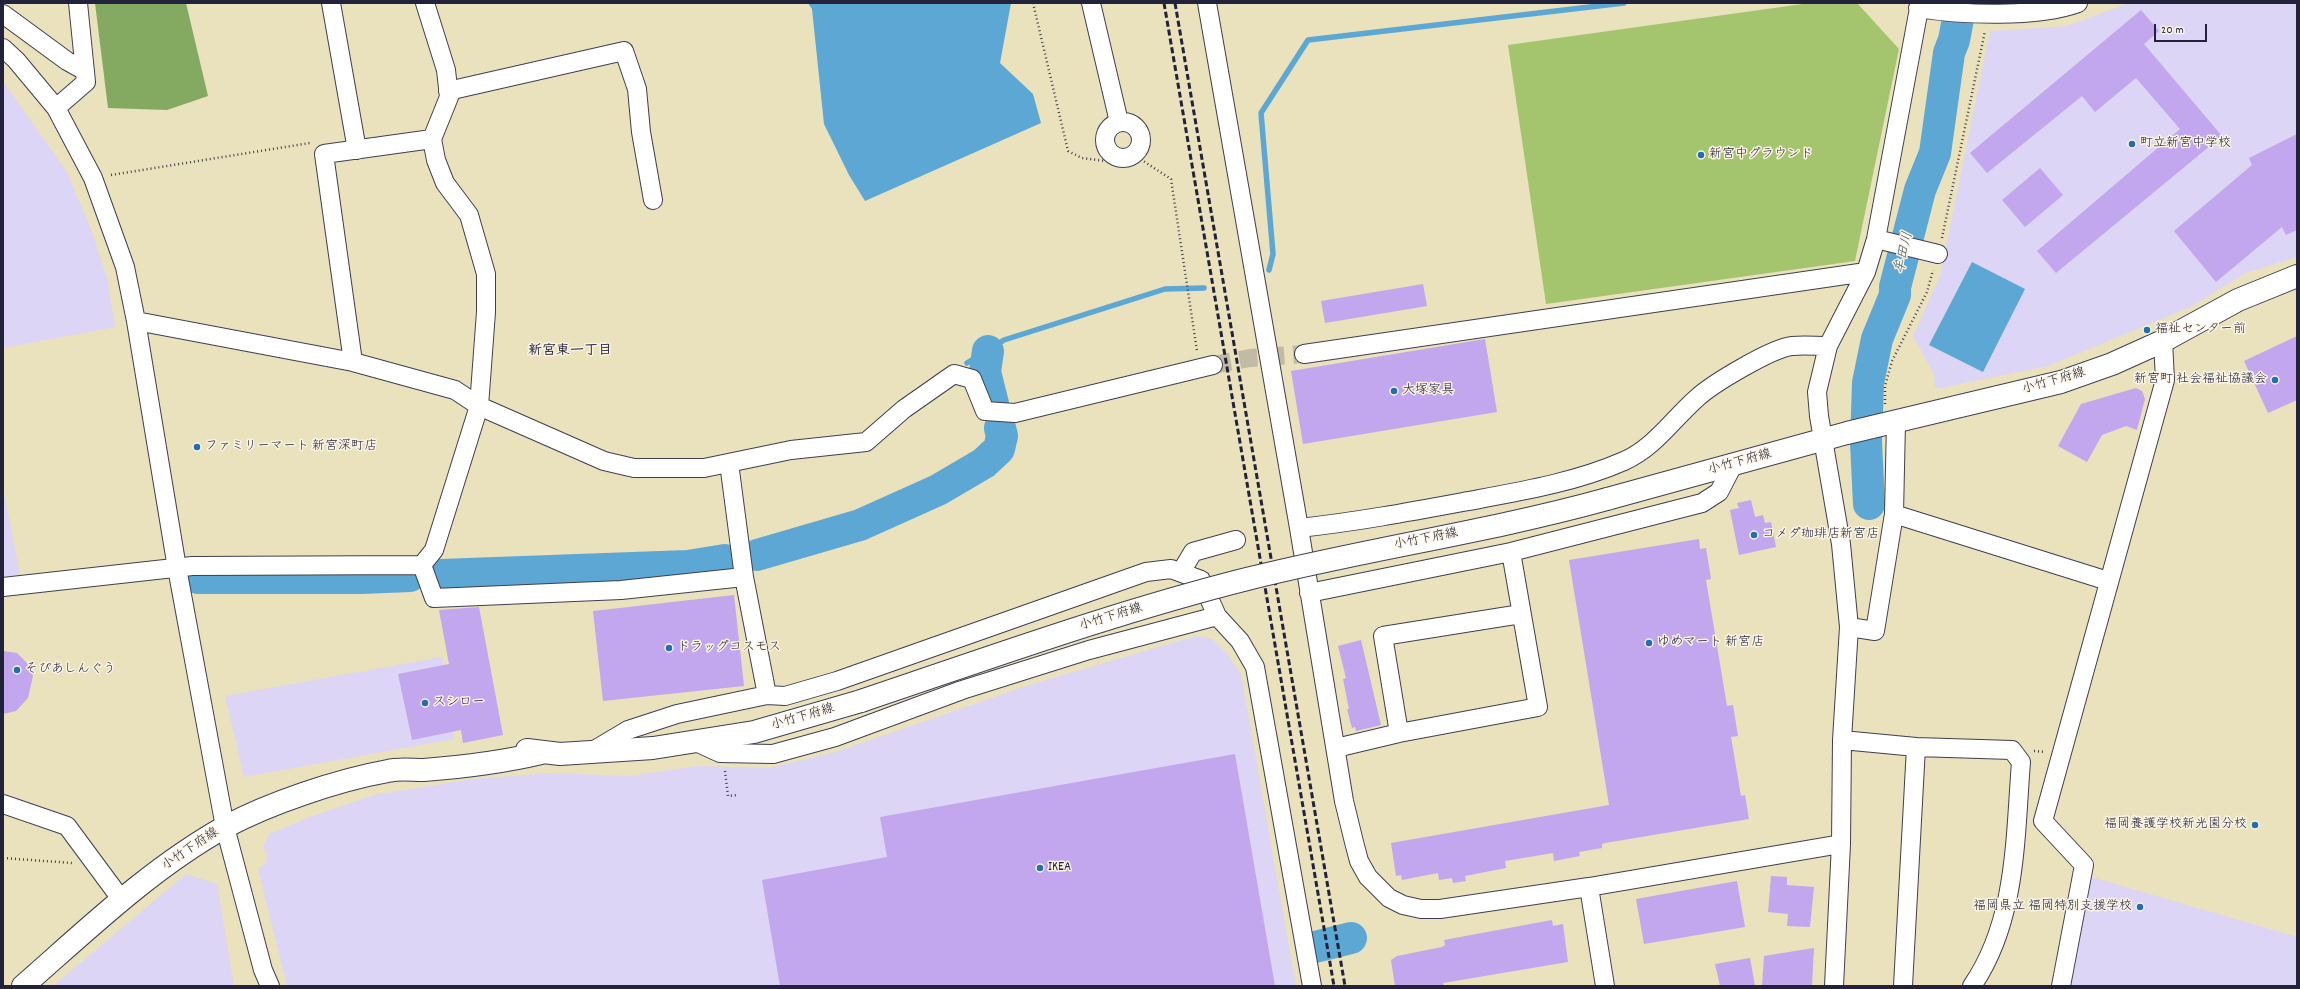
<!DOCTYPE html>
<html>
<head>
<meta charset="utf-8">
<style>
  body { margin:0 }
  #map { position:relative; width:2300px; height:989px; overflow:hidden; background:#eae1bd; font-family:Dekko,sans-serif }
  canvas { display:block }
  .frame { position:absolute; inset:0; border:4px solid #22223b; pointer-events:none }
  .scale { position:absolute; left:2154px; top:24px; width:53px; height:18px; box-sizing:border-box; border:2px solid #22223b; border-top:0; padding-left:5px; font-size:12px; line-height:14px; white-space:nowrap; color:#22223b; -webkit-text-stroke:3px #fcf5e5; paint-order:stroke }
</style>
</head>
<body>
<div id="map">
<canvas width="2300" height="989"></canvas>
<div class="frame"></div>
<div class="scale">20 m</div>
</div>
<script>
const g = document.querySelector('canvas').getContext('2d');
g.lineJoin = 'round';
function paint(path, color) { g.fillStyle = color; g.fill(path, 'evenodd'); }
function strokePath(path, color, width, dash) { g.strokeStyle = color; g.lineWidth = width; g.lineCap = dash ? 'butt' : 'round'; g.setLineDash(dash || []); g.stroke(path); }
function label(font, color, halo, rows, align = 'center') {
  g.font = font + ' Dekko,"Klee One",sans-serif'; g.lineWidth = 3; g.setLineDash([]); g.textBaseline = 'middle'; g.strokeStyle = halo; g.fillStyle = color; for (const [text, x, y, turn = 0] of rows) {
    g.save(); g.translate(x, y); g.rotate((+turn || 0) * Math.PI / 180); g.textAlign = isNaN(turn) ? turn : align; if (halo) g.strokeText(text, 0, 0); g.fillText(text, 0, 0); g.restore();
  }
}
paint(new Path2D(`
  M2129 3H2297V257L2246 273 2190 307 2048 366 1935 389 1934 374 1913 336 1940 276 1990 31 2067 26Z
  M3 81 67 172 92 232 108 281 115 327 3 348Z
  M3 488 20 574 3 577Z
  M1196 636 1212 639 1228 655 1241 674 1296 986H287L258 869 266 863 267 854 263 848 269 834 310 817 374 795 473 779 549 773 629 776 697 766 769 768 836 752 1029 685Z
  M442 657 454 739 244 777 225 696Z
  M186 874 217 884 234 986H53Z
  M2091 877 2297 937V986H2069Z`), '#ddd5f6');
paint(new Path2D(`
  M1810 3H1857L1899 49 1855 261 1546 304 1508 45Z`), '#a4c56d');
paint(new Path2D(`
  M95 3H186L208 96 167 110 108 108Z`), '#83aa60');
paint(new Path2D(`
  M808 3H1011L1000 63 1033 94 1041 123 865 201 849 175 824 124 812 9Z
  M1972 262 2025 289 1983 372 1929 345Z`), '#5ca7d4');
strokePath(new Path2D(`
  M1269 270 1273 254 1261 113 1308 40 1624 3
  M967 363 1004 340 1165 289 1204 288`), '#5ca7d4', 5.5);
strokePath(new Path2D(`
  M988 351 985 372 993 404
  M1869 504 1866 443 1868 383 1877 339 1895 295V287L1920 190 1935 153 1949 53 1954 40 1961 3
  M757 555 860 525 938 490 984 463 999 449 1002 436 1000 428
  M441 575 688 566 725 560
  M198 578H361L410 576
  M1315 947 1351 938`), '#5ca7d4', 32);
paint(new Path2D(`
  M2141 10 2159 31 2144 44 2222 136 2056 273 2037 251 2180 129 2136 78 2095 112 2082 96 1987 173 1970 153Z
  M2297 134V230L2286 235 2282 227 2216 282 2174 231 2252 165 2249 158Z
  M2040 168 2063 195 2025 227 2002 200Z
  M1423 284 1427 306 1325 323 1321 301Z
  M2297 336V400L2268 413 2244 361Z
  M1485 339 1497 412 1303 444 1291 371Z
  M2136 388 2142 391 2145 399 2137 430 2126 426 2102 435 2087 462 2058 446 2081 404Z
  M1751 500 1755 517 1763 515 1765 523 1771 522 1776 547 1739 555 1730 510 1739 508 1737 503Z
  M1699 539 1700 549 1706 548 1711 579 1706 580 1727 706 1733 705 1738 736 1731 737 1741 796 1745 795 1749 819 1605 843 1602 844V848L1579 852 1580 856 1554 861 1553 853 1505 861 1506 868 1465 876 1466 881 1453 883 1452 878 1439 880 1438 873 1402 880 1401 875 1396 876 1391 843 1609 805 1569 560Z
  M734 595 744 686 603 701 593 611Z
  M479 607 503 735 463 743 461 730 412 740 398 674 449 664 439 610Z
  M1361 640 1381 725 1356 731 1355 727 1352 728 1347 709H1349L1343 679 1346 678 1338 646Z
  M3 651 17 653 28 664 33 676 28 698 16 711 3 714Z
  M1235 754 1275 986H780L762 880 887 857 880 817Z
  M1771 876 1787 877V885L1814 887 1810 927 1787 926 1788 914 1768 912Z
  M1737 881 1745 927 1644 944 1636 899Z
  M1552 920 1553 926 1563 924 1568 962 1443 983 1444 986H1395L1391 960 1397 956 1442 947 1445 945 1444 940Z
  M1814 948 1812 986H1762L1764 956Z
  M1750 958 1755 986H1720L1715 964Z`), '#c2a6ee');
strokePath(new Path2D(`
  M1213 365 1250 358 1304 354`), '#c2bba3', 18, [18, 9]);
const minor = new Path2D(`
  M331 3 357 150
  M1091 3 1119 122
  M1207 3 1299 528 1344 801 1354 842 1359 861 1368 877 1389 898 1403 905 1421 909H1440L1589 887 1841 844
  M1918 8C1961 15 2037 18 2078 3
  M3 14 67 61 85 71
  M3 48 16 60 56 108 93 178 125 267 136 321 177 568 225 827 263 970 270 986
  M448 91 624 51 637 89 641 132 653 200
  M56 108 86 82 78 3
  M1105 140a18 18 0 1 1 36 0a18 18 0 1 1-36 0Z
  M1876 239 1938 254
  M136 321 353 362 455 390 479 406 604 461 634 468H704L791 450 866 442 904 409 954 374 972 379 985 411 1015 413 1213 365
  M1304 354 1866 272
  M353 362 324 154 432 139
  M729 463 744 577 767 695
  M1894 514 2108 581
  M1299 528C1355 522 1409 512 1463 502 1517 492 1574 483 1624 461 1654 448 1673 419 1697 398 1712 384 1772 348 1792 346 1803 345 1816 346 1828 346
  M422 565 434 598 621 590 744 577
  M1181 572 1193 552 1236 540
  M3 587 192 566 422 565 434 550 479 406 486 312V274L469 215 445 183 436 160 432 139 449 97 446 70 425 3
  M1309 593 1511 552 1702 503 1719 492 1733 465
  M1849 627 1875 631 1894 514 1896 422
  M1399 733 1383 636 1521 614
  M1842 740 1916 747 2012 750 2021 762C2015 837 2017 921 1972 986
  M696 742 720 753 773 754 835 737 962 690 1089 650 1217 616
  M1336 748 1399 733 1538 707 1511 552
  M591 752 628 730 677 714 767 695 785 696 837 681 1146 572 1171 569 1201 580 1217 616 1240 641 1255 667 1312 986
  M3 804 67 826 121 899
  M1589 887 1605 986
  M1834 986 1841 844 1842 740 1849 627 1841 544 1819 416 1817 392 1828 346 1866 272 1876 239 1920 3
  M1903 986 1916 747
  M2061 986 2084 865 2043 821 2165 380 2163 341`);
const major = new Path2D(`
  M1607 499 1847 433 2061 382 2112 364 2163 341 2238 300 2297 276
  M527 750 560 754 653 748 754 732 861 701
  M23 986C87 930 150 869 225 827 270 803 338 780 388 771 399 768 412 770 424 770 463 767 503 762 541 753`);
strokePath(minor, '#403f4e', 20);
strokePath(major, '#403f4e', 24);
strokePath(new Path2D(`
  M1033 3 1068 151 1082 158 1105 161 1108 151
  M1134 155 1171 179 1197 351
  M111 175 310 143
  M1942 238 1985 31
  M1885 404V386L1892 361 1927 292 1933 270
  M2034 751 2045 752
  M725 771 728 796 737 795
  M3 858 72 863`), '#403f4e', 2.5, [1, 3]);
strokePath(minor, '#fff', 18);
strokePath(major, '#fff', 22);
strokePath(new Path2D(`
  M1164 3 1334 986
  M1175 3 1345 986`), '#22223b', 3, [6, 3]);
const majorBridge = new Path2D(`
  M861 701C989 658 1116 612 1247 579 1366 549 1488 532 1607 499`);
strokePath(majorBridge, '#403f4e', 24, []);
strokePath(majorBridge, '#fff', 22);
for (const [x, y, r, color] of [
  [2132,144,4,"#1f6fb2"],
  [1701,155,4,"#1f6fb2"],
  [2147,330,4,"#1f6fb2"],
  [2275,380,4,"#1f6fb2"],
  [1394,391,4,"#1f6fb2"],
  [197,447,4,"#1f6fb2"],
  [1754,535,4,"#1f6fb2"],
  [1649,643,4,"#1f6fb2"],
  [669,648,4,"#1f6fb2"],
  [17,670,4,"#1f6fb2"],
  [425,703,4,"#1f6fb2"],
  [2255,825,4,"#1f6fb2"],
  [1040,868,4,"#1f6fb2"],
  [2140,907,4,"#1f6fb2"]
]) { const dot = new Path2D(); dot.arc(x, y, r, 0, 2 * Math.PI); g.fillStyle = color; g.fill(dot); strokePath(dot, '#fcf5e5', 1.5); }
label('13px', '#22223b', '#fcf5e5', [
  ["町立新宮中学校",2140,144],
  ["新宮中グラウンド",1709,155],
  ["福祉センター前",2155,330],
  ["新宮町 社会福祉協議会",2267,380,"right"],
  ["大塚家具",1402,391],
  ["ファミリーマート 新宮深町店",205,447],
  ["コメダ珈琲店新宮店",1762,535],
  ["ゆめマート 新宮店",1657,643],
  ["ドラッグコスモス",677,648],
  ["そぴあしんぐう",25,670],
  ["スシロー",433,703],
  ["福岡養護学校新光園分校",2247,825,"right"],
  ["IKEA",1048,868],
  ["福岡県立 福岡特別支援学校",2132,907,"right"]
], 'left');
label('13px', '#22223b', '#fcf5e5', [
  ["小竹下府線",2054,382,-16],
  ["小竹下府線",1740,463,-15],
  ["小竹下府線",1426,540,-11],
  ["小竹下府線",1111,618,-17],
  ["小竹下府線",803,718,-16],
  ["小竹下府線",191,850,-34]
]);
label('italic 14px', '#395778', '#fcf5e5', [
  ["牟田川",1905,253,-77]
]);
label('bold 14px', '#22223b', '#fcf5e5', [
  ["新宮東一丁目",570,352]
]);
</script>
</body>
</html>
